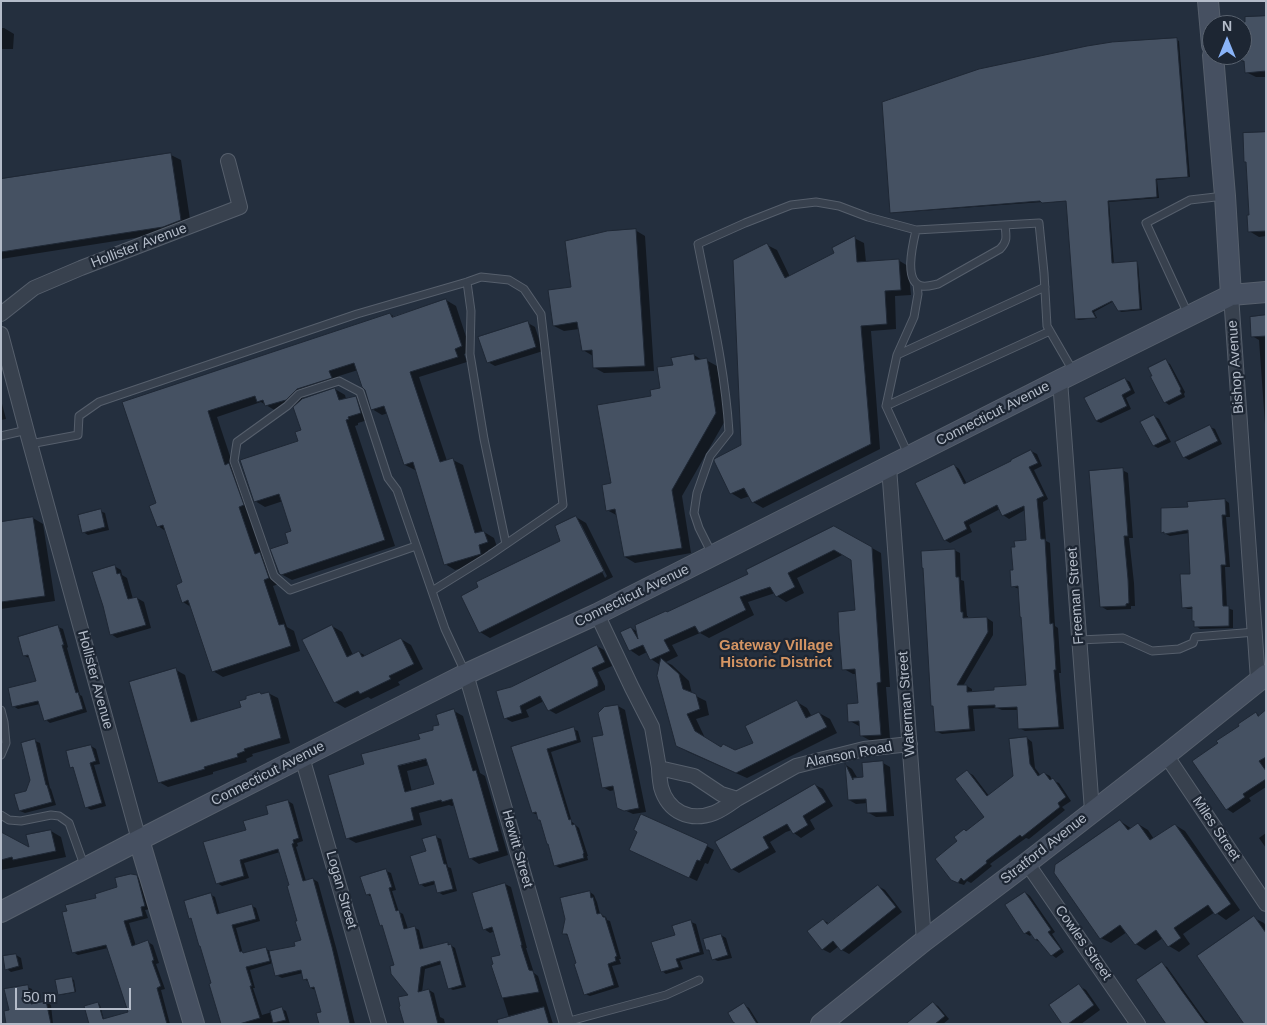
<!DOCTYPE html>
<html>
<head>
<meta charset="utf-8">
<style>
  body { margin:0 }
  #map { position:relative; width:1267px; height:1025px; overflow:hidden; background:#242f3e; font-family:Helvetica,sans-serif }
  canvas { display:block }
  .frame { position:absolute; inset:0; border:2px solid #b4bcc9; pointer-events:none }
  .north { position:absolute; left:1202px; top:15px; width:50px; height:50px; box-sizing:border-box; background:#1d2633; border:1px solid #59626f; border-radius:50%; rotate:0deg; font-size:14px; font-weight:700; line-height:20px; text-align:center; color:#b4bcc9 }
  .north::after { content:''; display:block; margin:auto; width:18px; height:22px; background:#8ab4f8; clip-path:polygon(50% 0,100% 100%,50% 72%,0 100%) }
  .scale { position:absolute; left:15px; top:988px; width:116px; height:22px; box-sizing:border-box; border:2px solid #b4bcc9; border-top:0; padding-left:6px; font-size:15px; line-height:18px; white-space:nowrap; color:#b4bcc9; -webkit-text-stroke:4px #1d2633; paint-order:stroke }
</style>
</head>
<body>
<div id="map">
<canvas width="1267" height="1025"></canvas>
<div class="frame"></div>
<div class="north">N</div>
<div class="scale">50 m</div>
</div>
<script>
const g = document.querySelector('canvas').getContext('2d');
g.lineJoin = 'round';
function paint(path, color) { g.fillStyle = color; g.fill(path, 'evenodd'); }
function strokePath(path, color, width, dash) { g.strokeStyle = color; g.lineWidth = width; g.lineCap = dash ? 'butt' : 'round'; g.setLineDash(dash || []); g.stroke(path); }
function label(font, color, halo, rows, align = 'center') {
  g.font = font + ' Helvetica,sans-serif'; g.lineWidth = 4.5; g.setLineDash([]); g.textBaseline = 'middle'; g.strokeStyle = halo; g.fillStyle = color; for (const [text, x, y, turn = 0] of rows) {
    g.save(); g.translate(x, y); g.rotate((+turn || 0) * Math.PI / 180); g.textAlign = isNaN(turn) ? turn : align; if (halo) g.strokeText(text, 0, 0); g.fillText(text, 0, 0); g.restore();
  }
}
paint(new Path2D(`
  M1266 17V77H1256L1246 72 1244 62 1233 56V55H1242V25L1231 24 1246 23Z
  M1 28H4L14 34 13 49H1Z
  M1177 40 1179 41 1190 177 1157 180 1159 198 1109 202 1114 264 1136 262 1138 264 1142 310 1121 312 1119 310 1114 301 1094 312 1097 318 1078 320 1076 318 1067 201 1045 203 1042 202 893 213 891 212 1112 44Z
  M1266 133V236L1259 237 1249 231 1250 216Z
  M171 155 181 160 191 226 173 232 1 259V180Z
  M635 230 645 236 654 371 604 373 595 368 593 356 583 350 579 329 564 331 554 326 573 288Z
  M854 238 864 243 866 262 898 260 908 266 911 295 895 296 896 329 871 331 880 449 763 508 753 502 750 496 741 499 731 493 742 446 767 245 777 250 790 277 836 254Z
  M446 300 456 306 471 352 464 354 467 362 419 377 447 461 453 460 463 465 483 533 484 532 494 538 497 547 488 550 491 560 455 570 445 564 417 470H415L405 465 388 413 382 415 372 409 358 370 339 376 341 383 307 394 301 400 335 389 345 395 346 399 355 397 366 403 371 419 358 423V425L355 426 395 546 292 580 281 574 293 532 283 501 265 507 255 501 300 442 303 431 294 406 276 411 261 402 217 417 263 555 270 559 279 584 273 586 287 627 294 631 300 651 223 677 213 671 191 607 183 602 184 583 167 532 158 526 157 504 124 402 390 314 395 317Z
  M1266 317V438L1259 340 1252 336Z
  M528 323 535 327 543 351 495 366 488 362Z
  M694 355 702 360H706L717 366 726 419 682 496 691 553 635 563 625 557 618 516 607 510 612 484 652 397 662 389 674 366Z
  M1166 361 1170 364 1185 392 1184 394 1185 397 1169 405 1165 402Z
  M1125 379 1130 382 1135 393 1126 398 1131 409 1101 423 1096 421Z
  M1 400 6 419 1 420Z
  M1154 416 1159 419 1171 442 1158 448 1154 446Z
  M1210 427 1215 429 1222 444 1189 460 1184 457Z
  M1031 451 1037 454 1042 466 1034 470 1048 499 1043 502 1046 541 1050 543 1055 626 1058 628 1061 673H1059L1064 729 1025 731 1019 728 1018 710H1002L997 708 973 709 975 731 942 734 936 731 954 550 960 553 961 580 964 581 967 616H968V619L987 618 993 622V635L963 686H967L972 689V693L995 691 1027 686 1019 589 1012 586 1016 548 1028 541 1025 510 1009 519 1003 515 1000 509 969 525 972 532 950 543 945 540 954 465 959 469 967 484Z
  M1122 470 1128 473 1133 538H1129L1134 583 1135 606H1131V609L1107 610 1102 607Z
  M1225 500 1229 503 1230 517H1226L1230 567H1225L1227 608 1233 610V628L1200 629 1196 626 1194 609H1188L1183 607 1191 575 1189 533 1170 536 1162 532 1189 509Z
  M100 511 105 513 109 530 88 535 83 532Z
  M576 517 586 523 613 577 490 638 480 632 562 541ZM579 524H581L607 576 605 578Z
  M33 518 43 524 55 601 1 609V523Z
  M834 527 881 553 890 687H886L890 739 871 741 862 736 861 726H859L850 721 860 704 857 674H853L844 669 857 611 852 559 844 554 797 578 804 593 786 602 777 596 775 593 748 602 754 615 709 638 700 633 672 645 678 656 666 662 672 665 689 681 692 694 706 701 709 715 696 719 705 738 722 749 735 751 755 744 797 702 807 708 812 717 819 713 830 719 837 733 747 778 688 752 677 745 660 665 651 659 647 652 639 656 630 650 631 628 638 632 668 613 750 574Z
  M114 566 121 570 122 575 127 578 133 599 137 598 144 602 151 628 117 638 111 634Z
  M332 626 342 632 353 655 359 652 366 656 401 639 411 645 423 669 398 682 400 685 371 699 368 697 345 708 335 702Z
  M58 627 63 629 68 647 67 648 80 695 82 696 87 712 50 723 46 720 40 704 18 709 13 706 37 682 29 658 25 656Z
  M597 646 604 650 612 666 598 672 605 686V690L556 714 549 710 544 701 526 710 529 717 512 722 505 718 511 688Z
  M176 670 185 675 198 721 242 708 260 693 262 695 268 693 278 698 290 743 252 754 253 756 246 759 247 762 213 772V774L168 787 159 782Z
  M618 706 625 710 646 812 633 814 618 807 615 790 610 791 603 787 604 736Z
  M454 711 463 716 480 773 485 776 508 855 479 864 470 858 455 805 452 806 449 805 419 813 422 825 356 843 347 838 366 765 421 740 441 725ZM429 765 435 785 412 792 407 771Z
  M1266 712V787L1249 798 1251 801 1233 813 1227 809 1241 726 1256 713 1260 716Z
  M573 729 578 731 581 742 551 752 572 822 579 828 588 856H587L588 860 560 868 556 866 542 821 538 815 533 813 513 748Z
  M1027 738 1032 742 1035 768 1041 776 1044 773 1050 776 1052 780 1059 783 1071 801 1062 807 1065 810 1029 839 1026 838 990 864 992 866 971 883 967 881 964 885 958 883V841L967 832 986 817 967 772 973 775 989 796 1014 776Z
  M35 741 40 743 50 788 51 789 56 805 25 813 20 811 31 780Z
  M91 746 96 749 100 764 94 765 106 806 91 810 86 807 75 769 71 767Z
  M883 763 890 767 894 816 876 817 869 813 868 803 856 804 849 800 846 765 852 769 858 779H865Z
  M815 785 823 789 833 806 810 820 815 829 801 838 794 833 792 830 786 832 770 842 776 852 739 873 732 869 716 842Z
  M288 801 293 804 303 841 297 843 298 846 296 847 306 881 313 879 318 882 337 951 355 1024H320L323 1013 317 991 311 988 309 982 304 979 303 973 282 978 276 975 273 963 250 970 255 988H253L262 1015 282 1009 286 1011 290 1024H222L213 984 193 920 190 918 211 895 215 897 220 915 252 906 256 908 260 921 236 928 243 954 266 949 270 951 296 947 302 941 290 886 280 852 244 863 249 878 222 886 217 883 248 831Z
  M1120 821 1132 829 1138 824 1148 830 1154 839 1175 825 1185 831 1240 910 1226 920 1215 912 1183 934 1190 944 1179 952 1169 946 1163 938 1145 950 1136 944 1127 932 1111 943 1101 938Z
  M51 831 61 837 66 857 1 870V834L31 849 28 836Z
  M1266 833V848L1259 838Z
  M436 837 441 839 448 867 451 868 457 891 443 895 438 892 436 884 425 887 420 884 427 852Z
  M707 846 714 850 708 864 705 863 697 881 630 850Z
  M386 871 391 873 396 890 392 891 399 912 403 914 408 929 415 928 419 930 424 950 447 943 455 948 466 987 453 990 449 988 442 964 425 969 422 992 429 990 434 993 440 1017 444 1019 445 1024H407L411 995 395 966 384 927 381 925 371 897 367 894Z
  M136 876 142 880 150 909 145 910 148 918 129 923 136 946 148 942 153 945 159 963 156 964 165 989 161 990 170 1024H140L108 948 78 955 73 952 97 899 119 888Z
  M505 884 511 887 527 948H526L534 973 538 976 553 1024H511L493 966 501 956 495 931 490 933 484 929Z
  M878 886 885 890 902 912 849 954 842 950 839 946 830 953 822 949 823 920 830 924Z
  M590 892 594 895 596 900 597 902 600 914 606 917 607 920 610 921 621 959H619L621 964 612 966 619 987 590 996 585 994 568 936 564 933Z
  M1026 893 1030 896 1055 932 1052 934 1064 952 1056 958 1052 955 1040 942 1036 940 1032 934 1030 936 1025 933 1007 906Z
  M1254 918 1264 923 1266 926V1024Z
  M691 922 696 924 704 954 680 961 683 969 666 974 662 971 677 936Z
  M721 935 726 938 732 958 718 961 713 959 711 952 707 949Z
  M16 955 21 958 23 969 11 972 7 969Z
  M1162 964 1167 967 1205 1020 1210 1024H1183Z
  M72 979 74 980 76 992 61 995 59 994Z
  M1079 986 1086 990 1100 1010 1081 1024H1064Z
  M27 987 32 989 35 1004 46 1002 51 1005 53 1024H8L10 1011Z
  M98 1003 100 1005 104 1020 91 1024Z
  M933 1003 938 1006 949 1019 943 1024H908Z
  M744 1005 749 1008 759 1024H737Z`), '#0007');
const building = new Path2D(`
  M1266 16V71L1245 73 1244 61H1242V22H1245V17Z
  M1177 38 1188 177 1156 179 1157 197 1108 201 1112 263 1137 261 1140 309 1118 311 1112 301 1092 311 1096 318 1075 319 1066 201 1042 203 1040 201 890 213 882 102 979 69 1087 46 1112 42Z
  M1266 132V231L1248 232 1247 215H1249L1246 162H1244L1243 133Z
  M171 153 181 220 163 227 1 252V179Z
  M636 229 645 366 593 368 592 350 582 351 577 322 553 326 548 290 571 287 565 241 607 231Z
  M855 236 857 262 899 259 901 290 885 291 887 324 861 326 871 444 752 503 744 488 730 494 714 461V459L741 445 733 260 767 243 785 278 834 253 832 248Z
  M446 299 462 346 455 349 458 357 410 372 440 462 453 458 475 533 484 531 488 542 479 545 481 554 444 565 413 462 404 465 384 406 371 410 365 390 362 387 354 363 329 371 332 378 297 389 286 400 265 406 263 400 257 402 255 396 208 411 225 465 229 463 244 505 239 507 255 554 260 552 269 578 264 580 279 625 284 624 291 646 212 672 188 600 182 603 176 585 182 582 163 525 157 527 149 506 156 503 122 402 390 313 392 317Z
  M1266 315V336L1251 337 1250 317Z
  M528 321 536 347 487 363 478 337Z
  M694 354 695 360 707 358 716 413 672 490 682 548 624 557 615 509 606 511 602 485 611 483 597 405 651 396 650 390 660 388 657 367 673 365 671 358Z
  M1166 359 1181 389 1180 391 1182 394 1164 403 1150 376H1152L1148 368Z
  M1125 378 1131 390 1122 395 1127 406 1096 421 1084 398Z
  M335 388 339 400 356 396 361 413 348 417 349 419 346 420 385 540 281 575 279 573 270 549 288 543 285 533 291 531 279 494 254 502 240 460 298 441 295 432 301 430 293 407 302 399Z
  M1154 415 1167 439 1153 446 1140 422Z
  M1210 425 1218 441 1183 458 1175 442Z
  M1031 450 1038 463 1029 467 1044 496 1037 499 1041 539H1045L1050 624 1053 623 1056 670H1054L1059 727 1018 729 1017 707 995 708V705L968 706 970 729 935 732 933 706H931L923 568H922L921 551 955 549 956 577H959L961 612H963V618L987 617 988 632 957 685H967V692L994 690V687L1026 685 1021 617H1020L1018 586 1011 587 1010 570H1013L1011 547H1015L1014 541 1026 540 1024 506 1002 516 997 505 964 522 967 529 944 541 915 483 954 464 964 484 1011 461V460Z
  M1123 468 1128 536H1124L1128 579 1129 603 1126 604V606L1100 607 1089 471Z
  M1225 499 1226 515H1222L1226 565H1221L1223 606H1229V626L1194 627V621H1192V607L1182 608 1180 574H1190L1188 530 1164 534V532L1161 533V508L1188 507 1187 502Z
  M101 509 105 527 82 533 78 515Z
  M576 516 604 571 479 633 461 596 478 587 476 582 560 541 555 526Z
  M33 517 45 596 1 602V522Z
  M834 526 872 547 881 682 877 683 881 735 860 736 859 721 848 722 847 704 858 703 855 669 842 670 839 633 838 612 855 610 851 560 834 550 788 573 795 587 776 597 770 587 740 597 746 610 699 633 695 626 664 640 670 651 650 660 643 645 629 651 620 632 631 627 638 639 635 625 666 611 667 612 748 574 746 570Z
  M115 565 117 574 120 573 128 599 137 597 146 625 110 635 103 606 92 572Z
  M58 625 64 645H62L76 693 78 692 83 709 44 721 38 701 12 707 8 688 36 681 28 655 23 656 18 637Z
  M332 625 347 657 359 651 362 657 401 638 414 664 389 676 391 679 360 694 358 691 334 703 302 640Z
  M597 645 605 662 592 668 598 681V686L548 711 540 696 520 706 522 713 504 719 496 691 511 687Z
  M661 658 679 674 683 689 696 694 700 709 687 714 695 731 721 747 723 744 735 750 753 743 745 726 797 700 806 718 819 712 827 727 736 773 676 746 657 676Z
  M176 668 191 722 241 707 239 701 246 699V696L260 692 261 694 269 692 281 738 244 749 245 751 237 754 238 757 204 767 205 769 158 783 129 682Z
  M618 705 639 808 624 811 617 808 613 786 602 788 592 737 603 735 598 713 604 707Z
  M454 709 473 771 476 770 499 851 469 859 452 799 442 802 441 800 411 808 414 820 346 839 328 775 364 764 361 754 420 739 418 734 433 730V726L439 725 436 715ZM426 759 434 784 405 792 398 766Z
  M1266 710V757L1259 761 1266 771V779L1243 794 1245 797 1226 810 1192 761 1218 743 1216 741 1239 726 1238 724 1256 712 1258 716Z
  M574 727 577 740 547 749 569 820 571 819 572 825 575 824 584 853 583 854 584 858 554 866 548 844H547L540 820H538L536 812 532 813 511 747Z
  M1027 737 1030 764 1038 776 1044 772 1050 780 1053 778 1066 797 1058 803 1060 807 1022 837 1020 835 986 861 987 863 964 881 961 878 958 883 951 880 935 859 957 841 954 837 964 829 966 831 984 817 955 779 967 770 987 796 1013 776 1009 739Z
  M35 739 46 785H47L52 802 19 811 14 794 26 791 30 780 21 743Z
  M91 745 96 761 90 763 102 803 85 808 73 767 70 768 66 751Z
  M883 761 887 812 867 813 866 799 848 800 845 763 853 780V778L863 777 862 763Z
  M815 784 826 802 803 816 808 825 793 834 787 824 778 829 763 837 769 848 731 870 715 842Z
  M288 800 299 838 293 840 294 843 292 844 303 881 313 878 332 947 350 1024H319L316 1013 321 1012 314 987 310 988 307 979 303 980 301 970 275 976 269 951 295 946 294 942 301 940 295 921H297L287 886 289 885 278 849 240 860 244 876 216 884 203 842 246 830 243 821 268 814 266 806Z
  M641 814 708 844 700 861 697 860 689 878 629 850 637 832 634 830Z
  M1120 820 1128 830 1138 823 1150 840 1175 824 1231 904 1215 915 1208 905 1174 928 1181 938 1168 947 1156 930 1135 945 1120 925 1100 939 1054 873 1055 865Z
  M51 830 56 851 13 860 12 857 1 860V832L29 847 26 835Z
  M436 835 444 864H446L453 889 437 893 434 881 419 885 410 856 426 851 422 839Z
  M386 869 392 887 389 888 396 911 399 910 404 929 415 926 420 949 448 942V945L451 944 462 985 448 989 440 961 421 967 418 992 429 989 438 1024H404L399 1007 400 1006 398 997 408 995 391 974 390 966 394 965 382 925 380 926 370 894 366 895 360 877Z
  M131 874 137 875 145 906 141 907 143 916 124 921 132 946 148 940 154 960 152 961 161 986 157 988 167 1024H89L84 1006 98 1002 103 1019 128 1012 106 945 72 953 62 912 67 911 65 905 96 898 95 894 117 887 115 878Z
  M505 883 522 945H521L529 970 533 971 539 992 502 998 491 965 493 964 491 957 500 955 492 927 483 930 472 893Z
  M878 885 896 907 841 951 833 941 822 950 807 931 823 919 827 924Z
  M590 891 591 898 593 897 597 914 601 913 603 917H605L617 956 615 957 616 961 608 964 614 985 584 995 574 964 576 963 567 934H562L565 919 560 898Z
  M1025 892 1051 930 1048 932 1061 949 1051 956 1037 939 1035 940 1029 931 1024 934 1005 905Z
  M211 893 217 914 252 904 256 919 232 925 240 952 242 951 243 953 266 947 270 961 246 967 252 986H250L260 1018 239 1024H221L209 984 211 983 200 946H199L191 918 189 919 184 901Z
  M1254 916 1266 933V1024H1244L1197 956Z
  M691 920 700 952 676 959 679 967 661 972 651 942 675 935 672 926Z
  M721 934 728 955 712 960 709 950H706L703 939Z
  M16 954 19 966 5 970 3 956Z
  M1162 962 1182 991 1206 1024H1166L1157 1011 1136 980Z
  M72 977 75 992 58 995 55 980Z
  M1079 984 1094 1005 1068 1024H1062L1049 1005Z
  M28 985 31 1004 46 1001 51 1024H6L4 1011 9 1010 4 989Z
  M933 1002 945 1016 935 1024H906Z
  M744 1003 757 1024H736L733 1022 728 1013Z
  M282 1007 286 1020 273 1023 270 1011Z
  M544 1007 549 1024H498L497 1020Z`);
paint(building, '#455162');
strokePath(building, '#1f2835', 1);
const lane = new Path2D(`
  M916 230C913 243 903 283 922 286 927 287 933 285 938 284L1000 249C1008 241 1006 236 1005 225
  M467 282 471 311 470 354 484 439 506 544
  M1188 314 1146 223 1190 200 1224 196
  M897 355 914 317 918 294 917 284
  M886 406 897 355 1045 287
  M1 436 27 430
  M30 444 78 435 79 416 99 402 357 314 467 282 481 277 509 280 524 289 541 314 563 505 487 557 432 591
  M908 454 886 406 1050 331
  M416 546 290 590 274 576 234 461 237 442 287 406 299 394 339 381 360 392 388 478 397 490 445 629 465 672
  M712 554 699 528 694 513 697 493 710 456 729 432C725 368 710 306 698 244L745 223 791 205 816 202 839 206 868 217 916 230 1039 223 1044 273 1047 326 1073 371
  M1079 640 1123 638 1152 651 1179 649 1193 643 1195 637 1255 632
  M1 710 4 722 6 743 1 755
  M1 815 9 820 21 821 51 815 59 816 69 823 84 865
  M566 1022 666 995 699 980`);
const street = new Path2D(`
  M1231 295 1258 680
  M1 314 34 288 81 268 240 207 228 161
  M1 334 28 436 139 840
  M1060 380 1092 811
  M889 467 924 941
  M597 614 632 688 652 727 659 768 694 776 721 794 737 799 796 766 864 749 910 744
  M466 674 567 1024
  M1166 755 1266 904
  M302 757 379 1024
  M659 768C659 774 660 781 661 787 668 812 690 822 714 813 722 810 730 804 737 799
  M1027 863 1138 1024`);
const secondary = new Path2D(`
  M1208 1 1212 45
  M1213 55 1225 196 1231 295
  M139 840 194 1024
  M1 912 139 840 302 757 466 674 597 614 1060 380 1231 295 1266 292
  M821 1024 924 941 1027 863 1166 755 1266 675`);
strokePath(lane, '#565f6c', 9);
strokePath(street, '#565f6c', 16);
strokePath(secondary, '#565f6c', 22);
strokePath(lane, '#38414e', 7);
strokePath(street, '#38414e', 14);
strokePath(secondary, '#465061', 20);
label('14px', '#b4bcc9', '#1d2633', [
  ["Hollister Avenue",139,246,-21],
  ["Bishop Avenue",1236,367,-94],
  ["Connecticut Avenue",993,414,-27],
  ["Connecticut Avenue",632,596,-26],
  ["Freeman Street",1076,596,-94],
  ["Hollister Avenue",95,680,75],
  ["Waterman Street",907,704,-94],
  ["Alanson Road",849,755,-11],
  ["Connecticut Avenue",268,774,-27],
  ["Miles Street",1216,829,56],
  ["Hewitt Street",517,849,74],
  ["Stratford Avenue",1044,849,-38],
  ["Logan Street",341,890,74],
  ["Cowles Street",1083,943,55]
]);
label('bold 15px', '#d59563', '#1d2633', [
  ["Gateway Village",776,646],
  ["Historic District",776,663]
]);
</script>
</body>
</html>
